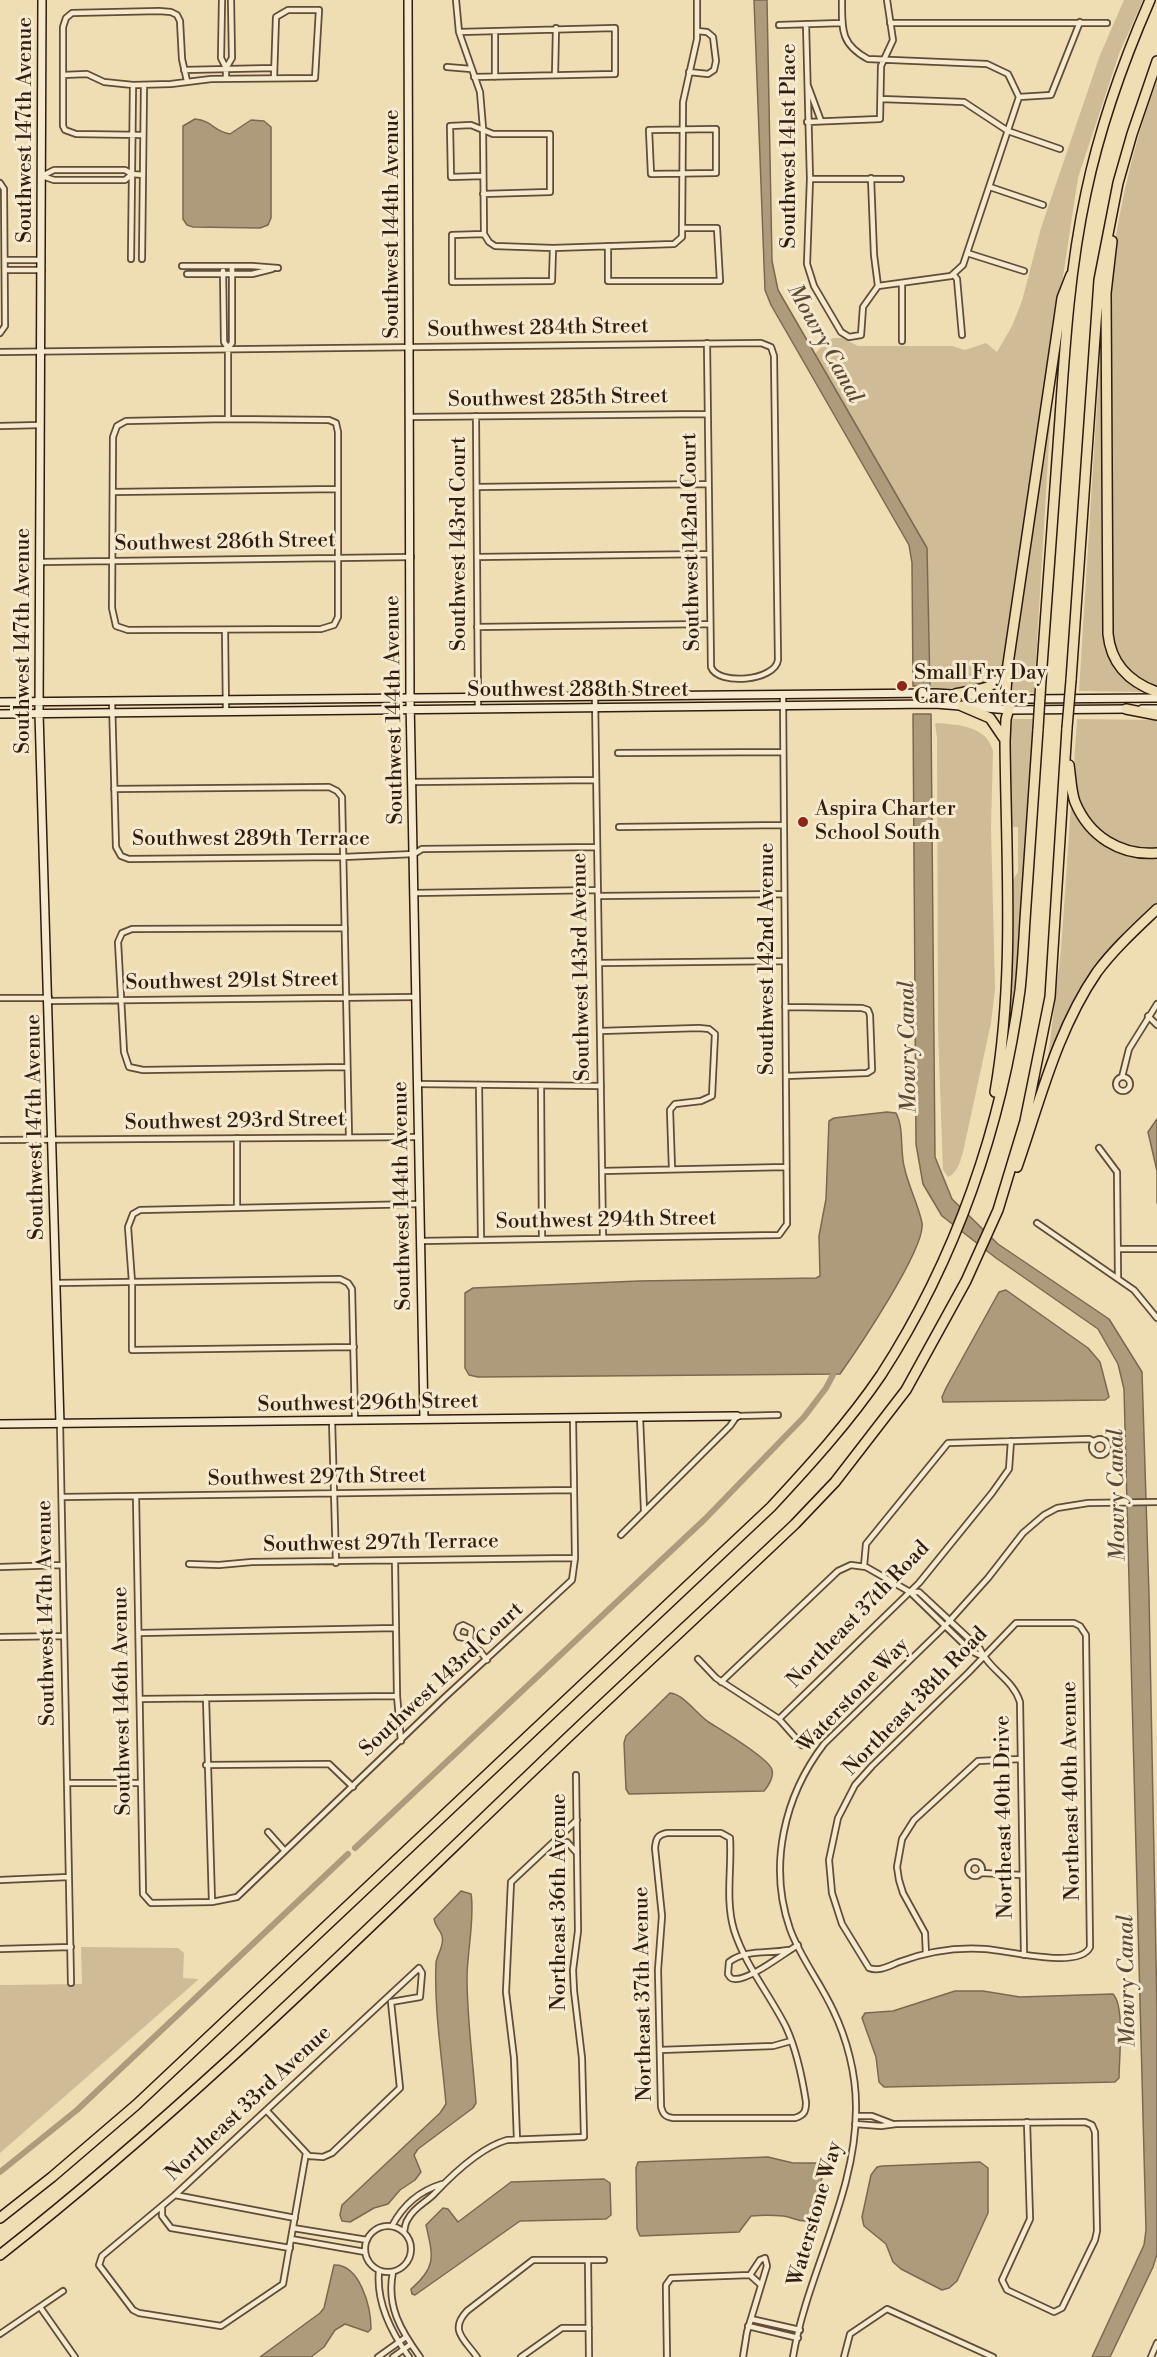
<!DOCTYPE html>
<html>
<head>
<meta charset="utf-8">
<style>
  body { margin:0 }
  canvas { display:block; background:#efddb3 }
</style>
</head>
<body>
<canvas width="1157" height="2357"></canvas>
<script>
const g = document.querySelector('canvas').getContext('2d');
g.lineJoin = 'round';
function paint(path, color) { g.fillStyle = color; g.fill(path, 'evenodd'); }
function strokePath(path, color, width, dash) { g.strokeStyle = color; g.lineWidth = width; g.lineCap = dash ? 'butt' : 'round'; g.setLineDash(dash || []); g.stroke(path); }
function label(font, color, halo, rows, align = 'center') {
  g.font = font + ' "Libre Bodoni",serif'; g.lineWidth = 6; g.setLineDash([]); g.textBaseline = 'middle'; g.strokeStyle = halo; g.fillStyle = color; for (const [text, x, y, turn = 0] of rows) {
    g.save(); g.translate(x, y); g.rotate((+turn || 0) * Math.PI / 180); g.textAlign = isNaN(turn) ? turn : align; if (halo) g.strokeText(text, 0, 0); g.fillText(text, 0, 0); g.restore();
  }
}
paint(new Path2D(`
  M1124 0H1143L1119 54 1078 178 1005 658 995 681 975 688 931 690 927 548 815 354 824 344 833 338H842L858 346H952L965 350 986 343 997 352 1012 326 1022 301 1041 228 1100 55Z
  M1157 81V687C1132 681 1117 663 1111 639L1109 283C1118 213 1132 147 1157 81Z
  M1102 324 1106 645 1144 692 1079 691Z
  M1052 393 1034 693 1009 692 1007 689Z
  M1008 719H1033L1016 973 1010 1022 1011 883 1018 872V827H1013L1012 822H1009Z
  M1077 719 1157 720V848C1118 852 1084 827 1076 788 1072 766 1076 741 1077 719Z
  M937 723C961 725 986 726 993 751L991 827 995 989 991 1023 963 1152C960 1162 958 1172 948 1177L943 1170 938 1030 937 737 935 724Z
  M1071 804C1086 840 1118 862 1157 858V903L1114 946 1047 1066 1061 950Z
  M81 1947 178 1948 184 1953 183 1978 199 1979 0 2153V1985L82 1984Z`), '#cfbc97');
const water = new Path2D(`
  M754 0H767L772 261 778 290 927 548 930 686H913L912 563 909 545 771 305 765 290Z
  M195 119C213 121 213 131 230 134L251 120 264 121 271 127V218L268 225 260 228 193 227 187 225 183 219V126Z
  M913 714H931L935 1157 952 1199 998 1244 1109 1319 1142 1372 1149 1595 1157 2012V2254L1153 2267 1110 2357H1092L1144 2245 1146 2230 1124 1389 1118 1364 1098 1329 996 1258 942 1216 923 1184 916 1144Z
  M887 1112 896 1113C904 1128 900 1149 904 1166 908 1186 919 1206 922 1223 926 1248 857 1350 840 1374L478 1377 469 1375 465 1368V1293L473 1288 639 1281 816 1278 820 1276 819 1236 826 1199 829 1121 834 1118Z
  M1157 1119V1203V1171L1148 1132Z
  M1006 1290 1088 1348 1100 1362 1109 1397 1105 1400 943 1402 942 1397 946 1388 999 1292Z
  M670 1693C684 1694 697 1715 710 1723 721 1730 770 1759 772 1770 774 1778 769 1785 764 1791L629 1794 626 1789 624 1743 626 1736Z
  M461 1891 471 1894C475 1917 467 1953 467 1978 467 2019 473 2061 476 2103L473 2108 418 2149 414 2155 421 2172 415 2180 400 2190 388 2204 374 2208 350 2222 342 2221 340 2215 342 2205 440 2113 446 2104C442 2057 434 2009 436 1963 437 1954 445 1945 442 1936 440 1929 435 1927 434 1919Z
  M955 1991H983L1020 1997 1113 1994C1125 2006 1119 2059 1119 2078L1115 2082 884 2087 879 2082 876 2057 862 2018 865 2013 893 2011Z
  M768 2157 793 2163H824L826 2166 808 2221C798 2222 792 2217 783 2216 772 2215 762 2215 751 2216L739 2232 640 2236 637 2229 636 2168 638 2162Z
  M980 2162 988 2168V2213L957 2281 949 2288 942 2290 901 2269 893 2262 886 2244 864 2226 862 2217 871 2175 877 2167 882 2166Z
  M604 2179 610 2183 611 2215 606 2219 520 2221 415 2295 412 2294 411 2289C437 2267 433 2256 426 2225L443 2208 448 2209 458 2222 511 2182Z
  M334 2265C360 2264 371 2307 371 2329L368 2332 345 2324 335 2330 324 2347 311 2357H260L320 2313 324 2308Z`);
paint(water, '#ae9b7c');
strokePath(water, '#7c6851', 1.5);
strokePath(new Path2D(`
  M355 1848 705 1519 804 1417 826 1388 833 1375
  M0 2172 77 2110 348 1854`), '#ae9b7c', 6);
const street = new Path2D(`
  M222 0 221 58 226 68
  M456 0 459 32 480 92 483 128 484 234 489 242 495 246 553 248 674 244 682 237 683 102 697 39V0
  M842 0C842 29 840 44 868 59L987 64 1008 74 1019 97
  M890 23H1107
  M806 24 810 179 807 264 814 286 841 332 849 337 861 335 863 307 878 286 951 276 963 265 1019 97 1051 95 1080 22
  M779 25 842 23
  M459 32 615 28V74L474 77
  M495 32V77
  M447 67 471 69
  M184 70 274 68
  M689 72 708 74 714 70 716 61 713 37 707 32 697 31
  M63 75 87 74 104 82 133 85 171 84 211 79 315 78 319 10H288L276 17 274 78
  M555 75 556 28
  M226 79V68L232 58 231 0
  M808 86 821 121
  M881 99 964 102 1008 131 1060 149
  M807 122 880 119 881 66 893 40 887 0
  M716 129V173L651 174 649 130Z
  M143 135 76 134 65 130 63 126V27L66 18 72 13 159 11 171 12 177 15 180 21 182 59 187 81
  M42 176 54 170H125L132 174 143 175
  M42 176 54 180H125L132 174
  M483 176 451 177 450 126 471 125 493 134H550V192L483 194
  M871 178 874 255 878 286
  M810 179H901
  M0 183 4 189 5 326 0 333
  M990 187 1043 205
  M484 234 452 235V282L552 281 553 248
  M608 246V281H720L717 228H683
  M967 253 1024 271
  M131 259 133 85
  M142 259 144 85
  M5 260H42
  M182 266H252L278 268
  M5 270H42
  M223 271 224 342 228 348
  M187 274H252L272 269
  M953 274 957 279 962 335
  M902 341V283
  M0 352 761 343 771 347 774 356 778 660C775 681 718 686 711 667L707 343
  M476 416 478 708
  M409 417 707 414
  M228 419 329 420 336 423 338 432V617L334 625 321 629 128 630 116 626 112 608 113 437 117 426 126 421Z
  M228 419V348L232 343V266
  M0 426 40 425
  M477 487 708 484
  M113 492 338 489
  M477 557 709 554
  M40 562 411 557
  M477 627 710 624
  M225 630 226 711
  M595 697 603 1237
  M112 701 116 847 121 856 129 859 343 857 414 854 422 849 597 847
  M618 753 783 752
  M412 782 596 780
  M114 789 329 787 337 791 342 797 349 1137
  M619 827 784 825
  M414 893 598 890
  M598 896 784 894
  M345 928 132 929 122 933 118 942 124 1052 129 1067 143 1070 347 1067
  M599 963 785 961
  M0 998H49
  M49 1001 416 997
  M785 1007 862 1008 868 1010 870 1015 872 1070 867 1073 786 1076
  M1148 1016 1157 1025
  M600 1031 699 1028 709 1029 715 1034 712 1096 701 1101 675 1104 670 1110 672 1169
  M1122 1077 1129 1049 1157 1004
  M1116 1084a7 7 0 1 1 14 0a7 7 0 1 1-14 0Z
  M417 1084 601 1086
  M479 1085 481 1240
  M541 1086 542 1239
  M237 1138V1208
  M0 1140 419 1137
  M1099 1148 1117 1172 1118 1278
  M602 1171 786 1167
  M1037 1223 1134 1290 1157 1318
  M421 1241 779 1235 787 1224 783 695
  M1118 1249H1157
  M56 1283 340 1279 348 1283 352 1289 355 1420
  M354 1347 132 1350V1282L128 1227 133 1214 140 1210 420 1204
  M640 1418 644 1510
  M332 1420 336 1563
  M60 1424 71 1983
  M1092 1447a8 8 0 1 1 16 0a8 8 0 1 1-16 0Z
  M136 1496 143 1894 151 1903 212 1902 237 1897 444 1698 572 1580 575 1558 573 1419
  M62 1497 574 1490
  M621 1535 730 1426 737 1416 778 1415
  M395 1561 397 1696 401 1741
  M189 1564 219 1565 252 1562 575 1558
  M864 1566 866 1544 948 1443 1089 1439 1094 1441
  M0 1567 63 1565
  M910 1592H919L980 1649C989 1670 1013 1679 1020 1702L1024 1955
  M1016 1623H1074L1080 1626 1086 1635 1090 1947C1080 1970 1006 1950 985 1949 956 1947 926 1952 899 1962 889 1966 879 1972 869 1968L842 1924 832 1893 829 1860 838 1818 855 1785 872 1766 968 1673Z
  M139 1633 396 1628
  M0 1637 64 1636
  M470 1639 459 1637 457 1633 459 1627 463 1625 471 1629 470 1639 487 1660
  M698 1659 716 1678 779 1719 802 1745
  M721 1682 838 1571 851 1565 866 1567 910 1592 971 1651 984 1657
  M206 1698 212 1902
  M140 1699 397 1696
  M779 1719 919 1583 992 1493 1009 1469 1011 1441
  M206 1765 329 1764 353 1787
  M67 1783H140
  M268 1832 284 1850
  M667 1833H721L730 1838C732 1868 725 1900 734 1930 745 1965 770 1995 786 2027 797 2051 802 2076 806 2102 806 2112 804 2115 795 2118H673C665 2117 663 2114 661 2107L658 1970 662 1916 655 1848C656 1839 657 1835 667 1833Z
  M555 1843 567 1842 577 1853
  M968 1869a7 7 0 1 1 14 0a7 7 0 1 1-14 0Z
  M981 1873 1022 1875
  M0 1880 69 1877
  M0 1949 71 1947
  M788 1950C768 1954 746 1949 729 1962L728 1974C730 1977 730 1979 735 1979 750 1980 784 1953 798 1945
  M926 1954 925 1933 903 1893 899 1880 897 1867 902 1839 914 1820 978 1761 1021 1759
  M660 2050 773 2046 791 2041
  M267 2111 309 2156 323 2157 332 2153 400 2088 391 2002
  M856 2116H872L893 2124
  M855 2124 881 2126 896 2124 1085 2122 1092 2125 1095 2132 1097 2231 1095 2240 1062 2308 1054 2312 1007 2290 1002 2280 1030 2219 1027 2122
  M517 2140 514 2058 506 1992 511 1882 577 1820
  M306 2153 283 2284 221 2326 139 2313 133 2310 99 2265 102 2256 175 2195 419 1968 422 1973 420 1997 391 2002
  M175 2195 295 2218
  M162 2207V2216L171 2228 290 2248
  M365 2249a23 23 0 1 1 46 0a23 23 0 1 1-46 0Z
  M392 2226C403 2205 419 2191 442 2184
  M293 2228 367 2240
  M404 2232C405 2227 405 2223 408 2219 414 2207 427 2202 435 2193 453 2174 482 2147 507 2140L584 2137 582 2058 574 1991 573 1970 578 1931 576 1775
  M291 2239 365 2252
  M588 2260 589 2357
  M379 2271C376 2302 391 2332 409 2357
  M393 2272C386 2306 401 2331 420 2357
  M40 2307 75 2357
  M751 2319 800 2330
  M748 2326 798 2338
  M0 2334 63 2291
  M378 2357 406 2337
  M393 2357 411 2344
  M477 2357C464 2339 449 2330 467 2311L533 2260H604
  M521 2357 562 2328H589
  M667 2357 666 2290V2285L671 2278 750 2275 761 2285
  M743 2357 747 2332 767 2266 765 2258 760 2260 750 2275
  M793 2357C807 2272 857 2194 856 2106 856 2074 847 2039 833 2010 820 1982 800 1957 790 1929 768 1866 784 1796 824 1744L944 1627 988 1578 1023 1533 1044 1515 1057 1508 1088 1503 1157 1502
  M844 2357 850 2334 887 2309 993 2357
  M1151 2357 1157 2343`);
const secondary = new Path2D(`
  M42 0 39 713 60 1424
  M408 0 410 699 424 1419
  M0 702 936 693 1027 699 1157 698
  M1142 709H1157
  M0 714 935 704 1010 710 1128 709
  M0 1424 737 1416`);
const highway = new Path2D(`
  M1112 241 1106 293 1108 634C1111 664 1129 682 1157 692
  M1041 680C1047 593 1054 505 1060 418 1065 343 1070 267 1086 193 1100 126 1123 62 1150 0
  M1071 680 1099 280 1118 183 1132 134 1157 61
  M955 694C976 689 996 691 1006 669
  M962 706 990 718 1005 740
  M1126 709 1157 715
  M1069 765C1071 778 1071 791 1075 802 1089 836 1120 856 1157 853
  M995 1092C1015 977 1006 858 1005 741L1006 719 1010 705 1006 690 1008 664 1059 319 1062 298 1071 275
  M1017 1167C1040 1101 1057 1030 1097 972 1114 949 1136 929 1157 909
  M0 2218 52 2177 136 2105 771 1507C810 1465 849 1422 881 1375 956 1259 1002 1126 1020 990 1023 962 1024 933 1026 905 1030 846 1034 787 1038 729
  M0 2255C191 2105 363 1933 538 1766 623 1684 710 1605 795 1524L835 1482 906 1390 966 1281 998 1210 1025 1121 1050 997 1067 728`);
strokePath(street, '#604c39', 8);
strokePath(secondary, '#301c10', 10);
strokePath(highway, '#301c10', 12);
strokePath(street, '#f5e9ce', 4.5);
strokePath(secondary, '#f5e9ce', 7);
strokePath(highway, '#efddb3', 9);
const highwayBridge = new Path2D(`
  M1067 728 1071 680
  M1038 729 1041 680`);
strokePath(highwayBridge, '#301c10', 12, []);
strokePath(highwayBridge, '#efddb3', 9);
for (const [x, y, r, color] of [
  [902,686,6,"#8f2418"],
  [803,822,6,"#8f2418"]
]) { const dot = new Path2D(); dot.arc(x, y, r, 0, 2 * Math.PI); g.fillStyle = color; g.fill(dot); strokePath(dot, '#f5e9ce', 2); }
label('21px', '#301c10', '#f5e9ce', [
  ["Southwest 147th Avenue",26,130,-90],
  ["Southwest 141st Place",790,146,-90],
  ["Southwest 144th Avenue",393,224,-90],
  ["Southwest 284th Street",538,329,-1],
  ["Southwest 285th Street",558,399,-1],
  ["Southwest 142nd Court",692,542,-91],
  ["Southwest 286th Street",225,543,-1],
  ["Southwest 143rd Court",460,544,-90],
  ["Southwest 147th Avenue",24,641,-90],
  ["Southwest 288th Street",578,691],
  ["Southwest 144th Avenue",395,710,-91],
  ["Southwest 289th Terrace",251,840],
  ["Southwest 142nd Avenue",768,959,-90],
  ["Southwest 143rd Avenue",582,967,-91],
  ["Southwest 291st Street",232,982,-1],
  ["Southwest 293rd Street",235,1122,-1],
  ["Southwest 147th Avenue",36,1127,-91],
  ["Southwest 144th Avenue",403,1196,-91],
  ["Southwest 294th Street",606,1221,-1],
  ["Southwest 296th Street",368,1404,-1],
  ["Southwest 297th Street",317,1478,-1],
  ["Southwest 297th Terrace",381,1544,-1],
  ["Southwest 147th Avenue",47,1613,-91],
  ["Northeast 37th Road",859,1615,-46],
  ["Southwest 143rd Court",442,1680,-43],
  ["Waterstone Way",854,1696,-46],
  ["Southwest 146th Avenue",123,1701,-91],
  ["Northeast 38th Road",916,1702,-46],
  ["Northeast 40th Avenue",1072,1791,-91],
  ["Northeast 40th Drive",1005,1817,-91],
  ["Northeast 36th Avenue",560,1902,-90],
  ["Northeast 37th Avenue",644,1994,-91],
  ["Northeast 33rd Avenue",249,2104,-43],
  ["Waterstone Way",816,2214,-74]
]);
label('21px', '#301c10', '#f5e9ce', [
  ["Small Fry Day",914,674],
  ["Care Center",914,698],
  ["Aspira Charter",815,810],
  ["School South",815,834]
], 'left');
label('italic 22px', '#5c4836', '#f5e9ce', [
  ["Mowry Canal",824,344,61],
  ["Mowry Canal",909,1047,-91],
  ["Mowry Canal",1118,1495,-91],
  ["Mowry Canal",1128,1981,-91]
]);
</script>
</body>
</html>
